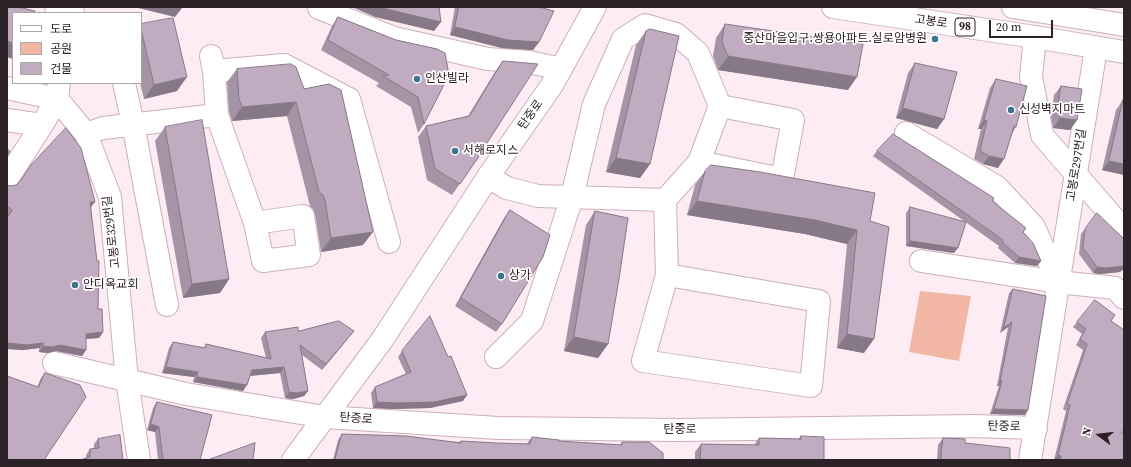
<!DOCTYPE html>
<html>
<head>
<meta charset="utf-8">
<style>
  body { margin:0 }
  #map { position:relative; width:1131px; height:467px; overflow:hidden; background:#feecf4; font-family:"Source Serif 4","Noto Sans KR",serif }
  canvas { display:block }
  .frame { position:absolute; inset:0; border:8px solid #2c2126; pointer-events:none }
  .legend { position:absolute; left:12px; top:12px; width:130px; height:72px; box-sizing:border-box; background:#fff; border:1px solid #aba6a8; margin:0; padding:5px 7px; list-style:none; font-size:12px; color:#2c2126 }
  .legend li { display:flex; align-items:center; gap:8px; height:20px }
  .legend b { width:20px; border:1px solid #aba6a8 }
  .north { position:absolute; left:1079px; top:415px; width:40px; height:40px; -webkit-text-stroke:3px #fff; paint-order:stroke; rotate:285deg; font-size:11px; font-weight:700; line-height:16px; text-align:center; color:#2c2126 }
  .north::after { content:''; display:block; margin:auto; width:14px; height:18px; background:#2c2126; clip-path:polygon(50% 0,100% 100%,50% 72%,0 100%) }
  .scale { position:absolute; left:989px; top:20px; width:64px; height:18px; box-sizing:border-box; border:2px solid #2c2126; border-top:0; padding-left:5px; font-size:12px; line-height:14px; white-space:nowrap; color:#2c2126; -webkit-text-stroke:3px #fff; paint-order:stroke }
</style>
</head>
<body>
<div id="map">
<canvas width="1131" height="467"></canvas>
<div class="frame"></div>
<ul class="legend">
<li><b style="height:5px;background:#fff"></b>도로</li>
<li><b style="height:11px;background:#f2b6a4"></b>공원</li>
<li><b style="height:11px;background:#c0abc1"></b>건물</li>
</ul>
<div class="north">N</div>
<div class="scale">20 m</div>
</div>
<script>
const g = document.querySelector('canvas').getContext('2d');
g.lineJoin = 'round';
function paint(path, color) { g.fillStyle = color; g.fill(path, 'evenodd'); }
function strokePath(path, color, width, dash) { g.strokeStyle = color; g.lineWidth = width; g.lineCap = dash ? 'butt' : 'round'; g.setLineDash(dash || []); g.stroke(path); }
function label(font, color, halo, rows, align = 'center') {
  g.font = font + ' "Source Serif 4","Noto Sans KR",serif'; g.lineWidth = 3.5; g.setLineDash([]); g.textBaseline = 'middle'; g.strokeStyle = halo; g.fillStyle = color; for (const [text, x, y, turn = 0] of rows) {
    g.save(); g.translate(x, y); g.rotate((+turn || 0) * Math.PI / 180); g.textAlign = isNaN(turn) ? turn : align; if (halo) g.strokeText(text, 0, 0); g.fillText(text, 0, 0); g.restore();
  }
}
paint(new Path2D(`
  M920 291 971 296 959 361 909 352Z`), '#f2b6a4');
const minor = new Path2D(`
  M56 7 73 12
  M320 7 319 8 394 38 488 59 529 62 561 69
  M1035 37 1031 76 1042 135 1124 230
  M211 56 214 71 217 115 255 223 263 261 309 255 303 216 255 223
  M214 71 284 65 349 99 389 242
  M124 83 133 124 167 305
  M7 88 57 99 86 134 110 197 127 380 139 460
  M7 120 42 125
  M906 133 997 187 1034 227 1058 282
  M86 134 103 128 217 115
  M699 162 782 179 793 120 720 106
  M488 177 507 188 538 196 665 200
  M7 179 42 125 57 99 59 83
  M921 261 1058 282 1115 288 1124 298
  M496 357 532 321 572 197 594 104 623 39 645 25 676 34 698 53 720 106 699 162 665 200 667 275 643 361 811 386 819 301 667 275
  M54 363 186 394 325 417 498 428 677 430 973 426 1036 428
  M1030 460 1096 48`);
const major = new Path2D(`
  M833 7 1035 37 1124 52
  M1013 7 1124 25
  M293 460 382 340 488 177 552 85 595 7`);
strokePath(minor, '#ccafbc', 24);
strokePath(major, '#ccafbc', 24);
strokePath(minor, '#fff', 22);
strokePath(major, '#fff', 22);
paint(new Path2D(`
  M455 7H539V42L533 50 502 48 450 35Z
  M338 17 396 40 437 49 424 124 418 133 411 107 376 86 379 83 321 50 332 26Z
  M141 24 177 91 144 99 140 83H141Z
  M725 24 848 90 718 70 713 56 716 38Z
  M646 31 650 164 640 178 606 172 636 45Z
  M503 61 485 146H486L452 195 427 180 418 137 426 126 468 116 495 72Z
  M915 63 944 119 937 129 896 118 908 73Z
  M237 69 304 89 363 245 321 252 315 214 313 209 310 206 287 116 232 121 229 112 227 82Z
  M996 79 1016 127 1013 132 998 168 983 164 974 159 981 129H978L990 88Z
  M1061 86 1077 120 1070 130 1053 128 1051 117 1054 95Z
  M1123 100 1124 101V175L1102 170 1116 110Z
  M165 127 229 279 220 293 183 298 155 141Z
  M877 151 992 202 1023 232 1041 261 1037 266 1015 263 998 248 999 246 873 156Z
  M705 171 870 221 864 353 837 348 847 244 805 234 687 215 695 185Z
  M7 185 91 207 98 309 103 332 99 338 86 339V350L82 356 56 351 48 353 39 352V348L23 350 7 349V216L8 215H7Z
  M910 207 954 253 906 246V213Z
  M510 210 502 324 496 332 455 306 504 218Z
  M595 211 608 344 598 358 564 351 586 225Z
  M1085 229 1120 272 1101 274 1093 273 1079 254 1081 234Z
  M1013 289 1025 415 990 414 999 386H997L1008 327 1000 333 1009 293Z
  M1111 321 1122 433 1124 460H1054L1066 411 1063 409 1083 350 1076 345 1082 334 1073 327 1077 322Z
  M298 331H354L322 370 302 355 308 391 304 396 293 399 285 398 280 373 250 376 243 391 193 382 194 377 162 373 169 348 173 342 204 348 206 344 266 358 261 338 265 332Z
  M402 351 463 401 430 408 394 409 373 408 371 393 375 387 406 374 398 357Z
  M45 373 44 460H7V376L37 387 41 378Z
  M157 402 200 460H158L155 432 147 430 153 408Z
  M342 434 459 442 461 441 497 443 527 444 528 442 532 437 559 441 620 445 622 442 663 460H333L338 440Z
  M801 436 824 460H695V452L701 444 754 445 759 438 798 439Z
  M943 438 965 443 1010 460H937L938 445Z
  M98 439 123 460H82L86 459V455L90 449H94V444Z`), '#a593a6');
paint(new Path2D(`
  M134 7H178L182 8 175 17Z
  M352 7H380L441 22 434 31 375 17Z
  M455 27 539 42 533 50 502 48 450 35Z
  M7 41 13 43V59L7 57Z
  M728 56 857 77 848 90 718 70Z
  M187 77 177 91 144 99 154 85Z
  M296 102 287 116 232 121 242 107Z
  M903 108 944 119 937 129 896 118Z
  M1060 118 1077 120 1070 130 1053 128Z
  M984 120 987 121 981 129H978Z
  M989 156 1004 159 998 168 983 164Z
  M616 158 650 164 640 178 606 172Z
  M1109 161 1124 164V175L1102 170Z
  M697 201 815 220 857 230 847 244 805 234 687 215Z
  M90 202H95L91 207Z
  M373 232 363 245 321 252 331 238Z
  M910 241 958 248 954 253 906 246Z
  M1019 257 1041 261 1037 266 1015 263Z
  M1124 266V269L1120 272 1101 274 1093 273 1097 267Z
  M229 279 220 293 183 298 192 284Z
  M1012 322 1008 327 1000 333 1004 328Z
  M354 331 350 336 322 370 326 364Z
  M103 332 99 338 82 339 86 334Z
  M847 334 874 339 864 353 837 348Z
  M574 337 608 344 598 358 564 351Z
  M7 343H43L39 348 23 350 7 349Z
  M60 345 86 350 82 356 56 351 48 353 39 352 43 346Z
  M166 367 198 372 194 377 162 373Z
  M284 367 280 373 248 376 252 370Z
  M197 377 247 385 243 391 193 382Z
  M1000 381H1002L999 386H997Z
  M308 391 304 396 293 399 285 398 289 392Z
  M467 395 463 401 430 408 394 409 373 408 377 402Z
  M994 409 1028 410 1025 415 990 414Z
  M151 424 159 427 155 432 147 430Z
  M1058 455 1061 456 1058 460H1054Z`), '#867887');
const building = new Path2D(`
  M7 7H18L35 11 34 13H13V43L7 41Z
  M380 7H439L441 22 382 8Z
  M459 7H539L554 11 539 42 508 40 455 27Z
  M338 17 396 40 437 49 445 53 449 75 424 124 418 97 383 76 389 75 328 40Z
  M173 18 187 77 154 85 141 29V24Z
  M725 24 863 44 857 77 728 56 722 42Z
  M650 29 679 36 650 164 616 158 646 31Z
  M503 61 538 64 485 146H486L460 184 435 169 426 126 469 116Z
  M915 63 957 72 944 119 903 108Z
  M291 64 296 67 304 89 329 84 341 90 373 232 331 238 325 200 323 195 319 192 296 102 242 107 239 99 237 69Z
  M996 79 1027 86 1016 127 1014 126 1004 159 989 156 980 151 987 121 984 120Z
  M1061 86 1082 89 1077 120 1060 118 1058 107Z
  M1123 100 1124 101V164L1109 161Z
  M202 120 229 279 192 284 165 127Z
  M66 128 81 148 95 202H90L97 261H99L98 309H102L103 332 86 334V350L60 345 52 347 43 346V343L27 345 7 343V218L12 210 7 206V185L10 186 16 185 21 180 31 165Z
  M893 134 994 198 992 201 1026 228 1023 232 1033 243 1041 261 1019 257 1002 242 1003 240 877 151Z
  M7 149 10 151 7 156Z
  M711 165 760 172 875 193 870 221 889 227 874 339 847 334 857 230 815 220 697 201 705 171Z
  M910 207 966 222 958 248 910 241Z
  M510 210 550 235 543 257 502 324 461 298Z
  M595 211 628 218 619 279 608 344 574 337Z
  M1097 213 1124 239V266L1105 268 1097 267 1083 248 1085 229Z
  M1013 289 1046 296 1028 410 994 409 1002 381H1000L1012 322 1004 328Z
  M1095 300 1115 315 1111 321 1124 330V429L1121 433H1124V460H1060L1061 456 1058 455 1070 405 1067 404 1087 344 1080 339 1086 329 1077 322Z
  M430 316 448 357 451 356 467 395 434 402 398 403 377 402 375 387 411 372 402 351Z
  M339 321 354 331 326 364 300 345 308 391 297 393 289 392 284 367 252 370 247 385 197 377 198 372 166 367 173 342 205 348 206 344 271 359 265 332 298 327V331Z
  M45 373 80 385 86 397 44 460H8L7 454V376L38 387Z
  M157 402 212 415 200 460H163L159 427 151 424Z
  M342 434 406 436 461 443V441L497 443 530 444 532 437 559 440V441L622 445V442H649L663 453V460H335Z
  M120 435 123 460H83V459L90 457V449L99 448 98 439Z
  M801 436 824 437V460H700L701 444 759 445V438L801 439Z
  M943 438 965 439V443L1010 448V460H941Z
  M255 443 253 460H208Z`);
paint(building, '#c0abc1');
strokePath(building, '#867887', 1);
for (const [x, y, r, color] of [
  [935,39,4,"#3b768e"],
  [417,79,4,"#3b768e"],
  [1011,110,4,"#3b768e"],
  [455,151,4,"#3b768e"],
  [501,276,4,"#3b768e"],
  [75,285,4,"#3b768e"]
]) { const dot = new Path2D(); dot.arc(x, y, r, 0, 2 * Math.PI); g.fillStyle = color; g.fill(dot); strokePath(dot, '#fff', 1.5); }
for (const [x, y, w] of [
  [965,27,20]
]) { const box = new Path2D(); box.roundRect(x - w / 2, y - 9, w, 18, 3); g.fillStyle = '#fff'; g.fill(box); strokePath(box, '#2c2126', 1); }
label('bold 11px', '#2c2126', null, [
  ["98",965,27]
]);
label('12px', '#2c2126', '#fff', [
  ["고봉로",931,22,8],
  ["탄중로",531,115,-55],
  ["고봉로297번길",1077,165,-81],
  ["고봉로329번길",112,232,-97],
  ["탄중로",356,419,4],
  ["탄중로",1004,427,1],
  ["탄중로",680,430]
]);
label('12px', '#2c2126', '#fff', [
  ["중산마을입구.쌍용아파트.실로암병원",927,39,"right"],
  ["인산빌라",425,79],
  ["신성벽지마트",1019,110],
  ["서해로지스",463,151],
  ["상가",509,276],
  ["안디옥교회",83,285]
], 'left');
</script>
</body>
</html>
